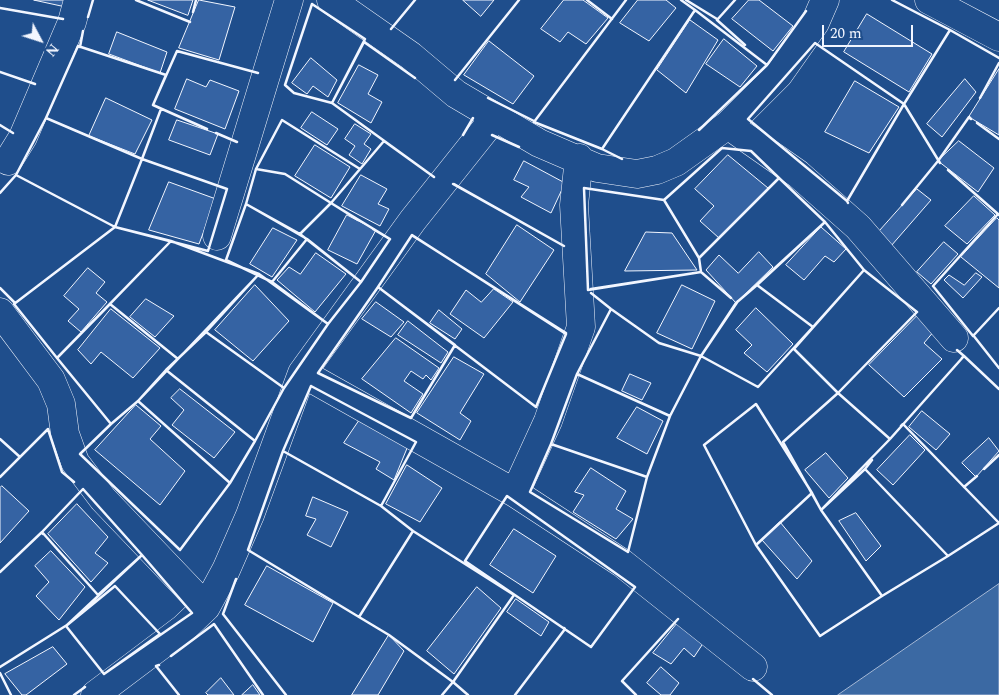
<!DOCTYPE html>
<html>
<head>
<meta charset="utf-8">
<style>
  body { margin:0 }
  #map { position:relative; width:999px; height:695px; overflow:hidden; background:#1f4e8c; font-family:Spectral,serif }
  canvas { display:block }
  .north { position:absolute; left:15px; top:15px; width:50px; height:50px; -webkit-text-stroke:4px #1f4e8c; paint-order:stroke; rotate:130deg; font-size:14px; font-weight:700; line-height:20px; text-align:center; color:#f2f6ff }
  .north::after { content:''; display:block; margin:auto; width:18px; height:22px; background:#f2f6ff; clip-path:polygon(50% 0,100% 100%,50% 72%,0 100%) }
  .scale { position:absolute; left:822px; top:25px; width:91px; height:22px; box-sizing:border-box; border:2px solid #f2f6ff; border-top:0; padding-left:6px; font-size:15px; line-height:18px; white-space:nowrap; color:#f2f6ff; -webkit-text-stroke:4px #1f4e8c; paint-order:stroke }
</style>
</head>
<body>
<div id="map">
<canvas width="999" height="695"></canvas>
<div class="north">N</div>
<div class="scale">20 m</div>
</div>
<script>
const g = document.querySelector('canvas').getContext('2d');
g.lineJoin = 'round';
function paint(path, color) { g.fillStyle = color; g.fill(path, 'evenodd'); }
function strokePath(path, color, width, dash) { g.strokeStyle = color; g.lineWidth = width; g.lineCap = dash ? 'butt' : 'round'; g.setLineDash(dash || []); g.stroke(path); }
const water = new Path2D(`
  M999 584V695H838Z`);
paint(water, '#3b69a3');
strokePath(water, '#a8bbd7', 1);
const building = new Path2D(`
  M34 0H65L63 6Z
  M148 0H193L188 15Z
  M199 0 235 7 219 60 179 48Z
  M463 0H494L481 16Z
  M564 0H583L608 18 586 44 568 32 560 42 541 29Z
  M638 0H666L676 8 649 41 620 23Z
  M749 0H759L793 26 773 51 732 19Z
  M867 14 932 54 909 92 844 52Z
  M690 20 718 40 686 93 657 70Z
  M117 32 167 52 160 73 109 54Z
  M724 39 757 66 740 87 706 64Z
  M489 41 534 76 513 104 464 75Z
  M311 58 337 80 328 97 313 86 307 94 292 83Z
  M359 65 378 75 368 94 382 102 371 123 338 103Z
  M999 69V135L969 117Z
  M187 79 206 87 210 80 239 91 225 129 175 109Z
  M965 79 976 92 942 137 927 124Z
  M855 81 899 107 869 153 825 132Z
  M106 98 152 120 135 154 89 136Z
  M312 112 338 129 327 145 301 128Z
  M177 120 218 134 210 155 169 140Z
  M355 124 371 134 364 144 371 149 362 164 349 155 355 146 345 139Z
  M959 141 994 168 978 192 938 161Z
  M315 145 350 167 331 198 295 176Z
  M728 155 768 188 719 238 700 221 714 206 695 189Z
  M524 161 565 183 551 213 521 197 529 187 514 180Z
  M361 175 387 189 378 204 389 209 380 226 342 206Z
  M169 182 216 199 199 244 149 230Z
  M917 189 931 200 891 246 876 235Z
  M974 196 995 215 967 244 945 226Z
  M347 215 376 230 357 264 328 250Z
  M997 218 999 220V288L961 257Z
  M517 225 554 250 520 302 486 274Z
  M821 227 846 249 834 262 825 256 804 280 786 265Z
  M273 228 297 240 272 277 250 264Z
  M646 232 672 233 697 270 625 271Z
  M944 242 958 254 931 284 917 272Z
  M759 252 773 267 736 303 706 270 719 255 738 273Z
  M316 253 346 274 315 312 277 280 289 267 300 274Z
  M88 268 105 282 96 293 107 302 81 332 68 321 79 309 64 296Z
  M976 273 982 277 963 298 944 280 949 275 964 285Z
  M255 285 289 321 253 361 215 330Z
  M682 285 715 301 692 349 657 333Z
  M494 289 513 302 484 338 450 314 466 290 481 302Z
  M146 299 174 316 155 337 130 317Z
  M376 302 404 322 391 337 362 319Z
  M756 308 793 344 767 372 744 353 752 345 736 330Z
  M111 309 160 348 133 378 101 352 91 364 78 350Z
  M439 310 462 329 455 339 430 323Z
  M918 315 935 330 924 343 942 359 904 397 869 365Z
  M408 321 448 352 441 363 398 335Z
  M396 338 439 368 431 380 426 375 423 379 411 371 404 381 423 394 411 413 362 379Z
  M454 357 484 374 460 413 471 421 460 440 417 413Z
  M630 374 651 383 642 400 622 391Z
  M180 389 235 432 214 458 172 425 184 410 171 398Z
  M136 405 161 426 150 439 185 471 160 505 95 450Z
  M637 407 663 421 647 454 617 438Z
  M922 411 950 434 936 450 909 427Z
  M363 415 410 441 394 480 376 469 380 462 344 443Z
  M910 435 925 450 893 485 877 470Z
  M989 438 999 451 976 477 962 463Z
  M826 453 848 478 829 498 805 470Z
  M407 465 442 488 420 522 386 504Z
  M591 468 626 491 616 509 633 519 616 539 573 512 584 495 575 492Z
  M2 486 29 511 0 543V488Z
  M313 497 348 512 331 547 307 535 316 519 306 516Z
  M77 504 108 537 95 553 108 563 91 582 48 534Z
  M856 513 881 546 866 561 839 521Z
  M780 522 812 561 797 579 762 540Z
  M514 529 556 556 533 593 490 565Z
  M51 551 85 587 59 620 36 596 49 582 35 566Z
  M267 566 333 603 313 642 245 605Z
  M477 587 501 608 454 674 427 651Z
  M516 599 549 622 541 636 507 612Z
  M680 620 704 642 694 657 684 648 671 664 653 653Z
  M389 635 404 651 378 695H352Z
  M53 647 67 664 26 695H22L5 674Z
  M661 667 679 683 670 695H661L647 683Z
  M221 678 234 695H208L206 693Z
  M253 685 260 695H242Z`);
paint(building, '#3563a3');
strokePath(building, '#f2f6ff', 1);
const street = new Path2D(`
  M331 0 411 56 456 94 539 143 597 168 637 174 657 170 676 162 728 125 779 74 815 23 825 0
  M929 0 999 37
  M728 125 798 174 858 227 954 338
  M8 161 23 137 72 22 78 0
  M217 236 289 0
  M0 312 51 380 61 404 65 434 75 462 103 499 206 607
  M302 373 515 493 622 563 753 667
  M515 493 548 421 581 327 574 205 579 158
  M95 695 184 628 206 607 226 570 250 515 302 373 413 220 495 117`);
strokePath(street, '#f2f6ff', 29);
strokePath(street, '#1f4e8c', 28);
strokePath(new Path2D(`
  M136 0 190 22
  M587 0 612 19
  M681 0 695 10 694 12
  M686 0 717 19
  M735 0 717 20 745 45
  M892 0 950 30 949 32
  M312 4 365 39 332 103 294 93 285 85Z
  M0 8 63 19
  M193 12 196 0
  M88 17 93 0
  M391 29 415 0
  M815 43 904 104 847 201 748 119Z
  M78 46 166 75 153 105 161 109 142 159 46 118Z
  M80 47 83 31
  M0 72 35 84
  M415 78 364 42 332 103 434 177
  M455 80 519 0
  M488 98 534 121
  M980 98 999 63
  M904 104 950 30 999 58
  M46 118 142 159 115 227 16 175Z
  M282 120 360 169 331 203 285 174 256 169Z
  M977 123 999 139
  M0 125 13 133
  M207 129 153 105 177 51 258 73
  M699 130 767 65 806 11
  M216 133 237 142
  M463 135 473 118
  M492 135 519 147
  M722 148 751 151 779 178 699 258 664 200Z
  M602 149 534 122 626 0
  M142 159 227 189 208 251 115 227Z
  M622 159 602 149 695 10 767 65
  M256 169 285 174 331 203 300 234 246 204Z
  M948 170 998 214 999 215 998 214 933 286 973 336 999 308
  M453 184 564 246
  M454 184 564 246
  M584 188 664 200 699 258 701 272 588 290Z
  M0 193 16 175
  M331 203 390 239 361 282 300 234Z
  M848 203 847 201 904 104 940 163
  M246 204 307 239 272 282 226 260Z
  M902 205 938 161 969 117 971 119
  M358 220 331 203 384 141 434 177
  M825 222 864 270 813 327 757 285Z
  M115 227 171 241 57 358 14 304Z
  M373 229 388 238
  M412 235 566 334 536 407 378 287Z
  M413 236 566 333
  M721 236 699 258 701 272 731 298
  M307 239 361 282 328 324 272 282Z
  M171 241 259 274 178 359 110 304Z
  M864 270 917 312 838 393 794 349Z
  M259 274 328 324 284 388 206 332Z
  M757 285 813 327 758 387 701 356 736 303Z
  M378 287 455 345 411 418 318 373Z
  M0 288 15 303
  M591 289 701 272 730 297
  M752 289 825 222 779 178 767 190
  M591 293 611 309 659 343 701 356 738 301
  M110 304 178 359 138 401 111 424 57 358Z
  M611 309 659 343 701 356 670 416 577 374Z
  M206 332 284 388 255 441 166 370Z
  M973 335 999 368
  M962 358 964 356 999 389
  M166 370 255 441 230 483 138 401Z
  M577 374 670 416 647 477 551 444Z
  M311 386 416 442 381 506 283 451Z
  M138 401 230 483 180 550 80 454 111 424Z
  M756 404 812 493 756 545 704 445Z
  M901 426 903 424 999 523
  M0 439 20 457
  M890 439 838 393 783 442 821 510 890 439 964 356 957 350
  M890 439 838 393 917 312
  M551 444 647 477 628 552 530 492Z
  M283 451 381 506 413 531 359 617 248 550Z
  M872 460 865 469 948 556 999 523
  M865 469 948 556 882 596 821 510Z
  M984 469 999 455
  M0 477 48 429 62 472 74 482
  M964 487 977 476
  M83 489 142 555 98 595 42 532Z
  M812 493 821 510 882 596 820 636 756 545Z
  M507 496 635 587 591 647 465 561Z
  M413 531 514 595 453 682 389 635 359 617Z
  M142 555 192 613 104 674 66 626Z
  M0 572 42 532 43 534
  M236 579 223 614 286 695
  M115 586 160 634 104 674 66 626Z
  M171 656 214 624 263 695
  M159 665 156 666 179 695
  M0 667 67 625
  M0 673 11 695
  M753 679 772 695
  M454 681 453 682 468 695
  M74 695 85 687
  M442 695 453 682
  M515 695 565 629 564 628
  M636 695 622 681 678 619`), '#f2f6ff', 2.5);
</script>
</body>
</html>
